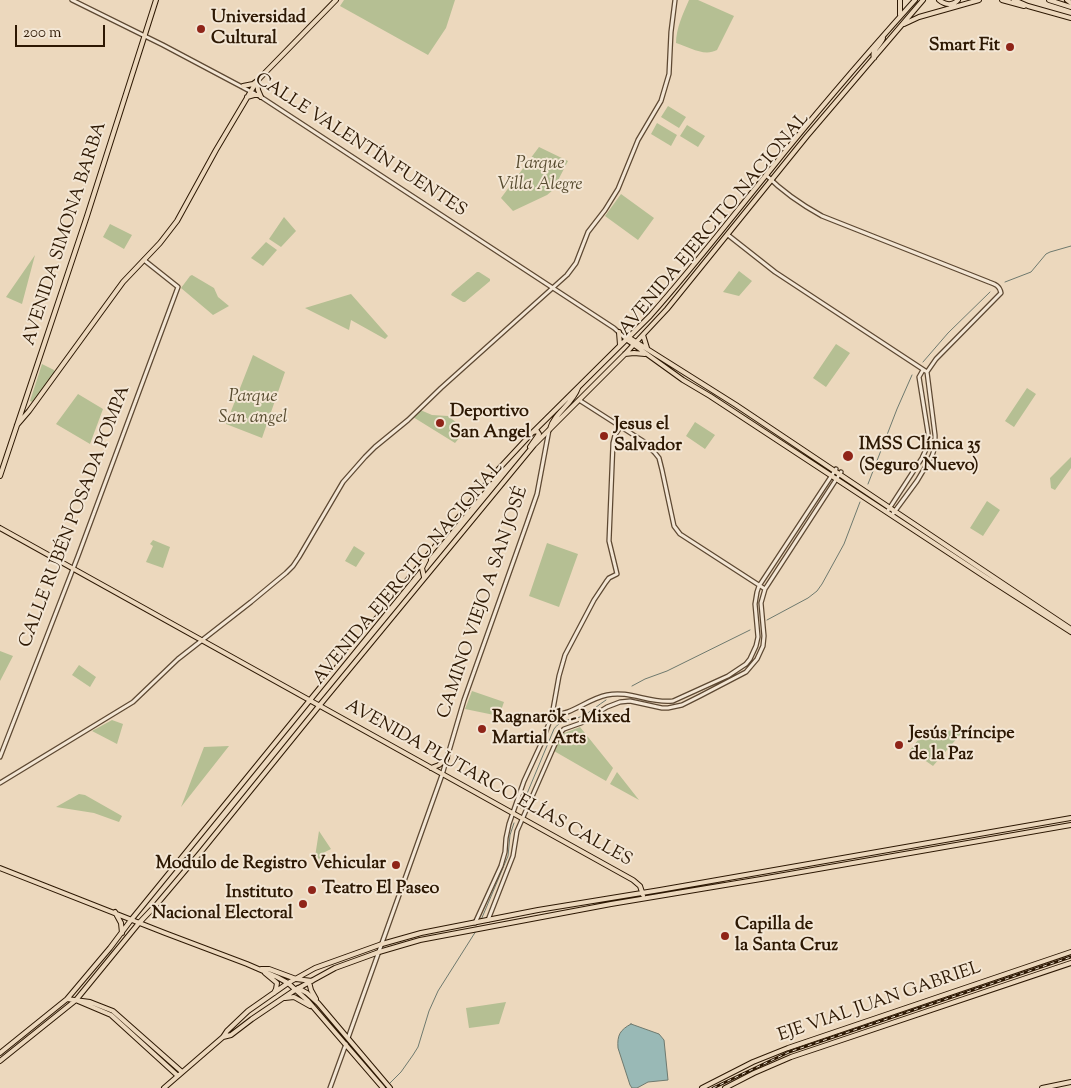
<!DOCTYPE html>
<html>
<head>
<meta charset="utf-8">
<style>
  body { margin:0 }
  #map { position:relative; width:1071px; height:1088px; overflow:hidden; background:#ecd8bd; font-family:"Sorts Mill Goudy",serif }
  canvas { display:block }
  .scale { position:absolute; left:15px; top:25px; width:90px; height:22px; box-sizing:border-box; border:2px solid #2d1803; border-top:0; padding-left:6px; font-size:15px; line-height:18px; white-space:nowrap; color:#2d1803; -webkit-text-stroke:4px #f3e6d4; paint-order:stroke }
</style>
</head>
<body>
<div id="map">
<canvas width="1071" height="1088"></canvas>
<div class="scale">200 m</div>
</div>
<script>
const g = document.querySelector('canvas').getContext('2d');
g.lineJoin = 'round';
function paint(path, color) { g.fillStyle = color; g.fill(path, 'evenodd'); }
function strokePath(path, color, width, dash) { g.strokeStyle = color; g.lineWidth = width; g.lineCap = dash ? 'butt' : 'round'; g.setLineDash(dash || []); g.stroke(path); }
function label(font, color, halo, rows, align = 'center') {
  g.font = font + ' "Sorts Mill Goudy",serif'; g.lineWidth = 4; g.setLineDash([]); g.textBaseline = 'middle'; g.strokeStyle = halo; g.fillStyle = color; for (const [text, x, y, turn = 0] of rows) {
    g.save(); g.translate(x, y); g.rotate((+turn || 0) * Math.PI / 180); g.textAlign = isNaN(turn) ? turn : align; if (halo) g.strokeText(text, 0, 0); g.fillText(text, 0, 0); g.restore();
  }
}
paint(new Path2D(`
  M344 0H455L446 28 428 55 340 6Z
  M689 0H698L734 16 717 50C704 57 689 47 676 43 676 28 683 14 689 0Z
  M668 106 686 117 679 128 661 117Z
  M657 123 677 135 671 146 651 134Z
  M687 125 705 136 698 147 680 136Z
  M539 147 568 161 553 190 547 195 513 211 501 198Z
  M621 194 654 218 638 240 605 216Z
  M284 217 296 231 281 247 269 239Z
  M110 224 132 235 124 249 103 237Z
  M266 242 277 250 263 266 251 258Z
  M35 255 22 304 6 297Z
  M739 271 752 281 739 296 723 292Z
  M477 272H479L490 279V281L465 302H463L451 295 452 293Z
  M192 275 214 288 218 297 229 306 213 315 181 288 190 276Z
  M351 294 388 336 385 339 351 320 349 330 305 308Z
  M836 344 850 353 826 387 813 378Z
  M253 355 285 372 262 438 226 424Z
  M42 364 54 370 55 373 32 402 30 401Z
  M1027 388 1036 394 1014 427 1005 421Z
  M78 394 103 409 90 444 56 424Z
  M418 409 432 415 448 416 466 430 455 443 413 417Z
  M695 422 715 435 705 449 686 436Z
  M1071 457V468L1055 490 1051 488 1050 478Z
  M987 501 1000 510 983 536 970 528Z
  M153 540 170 547 163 568 146 562 153 546 150 544Z
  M547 543 578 554 559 607 529 596Z
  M354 546 365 553 356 567 345 561Z
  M0 651 13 656 0 681Z
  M79 665 96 677 90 687 72 675Z
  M472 691 504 702 499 716 465 709Z
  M112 720 123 724 117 744 92 731Z
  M580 727 613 768 606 781 554 751 562 734Z
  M966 728 933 766 910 750 922 735Z
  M229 746 181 807 204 747Z
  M617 772 639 800 610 784Z
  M79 794 85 795 122 816 119 822 94 813 56 807Z
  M319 831 331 849 321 854 323 859 318 862 315 857Z
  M506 1002 499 1024 469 1028 466 1008Z`), '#b5bf93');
const water = new Path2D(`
  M631 1024 659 1034 664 1040 668 1080 648 1082 637 1088H632L630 1085 618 1048C617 1035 620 1030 631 1024Z`);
paint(water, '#99b9b6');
strokePath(water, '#6e796e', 1);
strokePath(new Path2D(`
  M1005 282 1031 272 1046 254 1050 252 1071 246
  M923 362 948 333 990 292
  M868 484 897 409 912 375
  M767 620 808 598 817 591 822 584 844 544 860 502
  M632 686 645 679 667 671 750 630
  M521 808 554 729C564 716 571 722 582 716 591 712 598 705 606 700
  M481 920 508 856 510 835 514 823
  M389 1084 401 1072 413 1055 418 1047 429 1011 438 991 476 931`), '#6e796e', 1);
const minor = new Path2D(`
  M72 0 163 45 261 97 614 328 626 339
  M766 175C782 191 802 205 822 216L989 282C995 284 1000 286 1001 293L998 296 936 359 927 372 935 435V447L932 456 917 481 892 515
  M728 235 775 272 927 372
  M579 400 643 441 655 453 659 458 662 470 674 526 680 534 765 589
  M887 512 922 458 928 445V433L919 377 923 370
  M552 715C572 715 587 699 607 695 630 690 650 704 673 701L728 676 746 664 750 659 756 646 758 637 755 604 757 592 759 586 836 469
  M0 757 78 556 178 287 144 260
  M0 783 133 702 178 659 251 602 286 573 293 566 299 557 343 482 365 457 375 447 408 420 441 388 567 275 576 263 588 232 605 210 618 189 638 140 661 101 669 74 671 32 675 0
  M488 920 513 856 517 831 560 733 564 729 581 723 607 707 620 702 630 701 662 708H668L682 705 700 696 746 672 757 659 763 646 764 636 761 603 765 589 841 472
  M475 923 501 866 505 852 506 838 509 824 524 781 542 742 552 715 559 676 565 655 594 600 606 582 609 578 617 574 609 541 613 443 615 435 621 426
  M348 1038 442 775 464 700 527 523 537 494 549 430
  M330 1088 346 1044`);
const major = new Path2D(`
  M939 0C945 5 953 6 958 0
  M1002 0 1024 6
  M1014 0 1028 6 1071 18
  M1049 0 1071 7
  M1067 0 1071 3
  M900 15V0
  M904 24 919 17 979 0
  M874 58C871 50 881 45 883 38
  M243 86 253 84 257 81 258 90 261 97
  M247 97 254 95H258
  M619 332 620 345
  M643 335 647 348
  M628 337 736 405 1071 629
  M626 339 683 380 710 396 987 578 1071 632
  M625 354 634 353 645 354
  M17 425 29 411 123 282 160 243 177 221 216 150 257 81 336 0
  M550 429C554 413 572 405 578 388
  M530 447 539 434 537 431 533 432
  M0 476 87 216 156 0
  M0 528 633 880 640 886 643 895
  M424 577 422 568 426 560
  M431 768 439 765 447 758
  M0 868 165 933 247 964 277 977 288 983 308 1001 383 1088
  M115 912 121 923 122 933
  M261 969H269L296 979 312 981
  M265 973 277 983 276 989 274 993
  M309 982 311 990 316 999
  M298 988 307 993 318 1003 390 1088
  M285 998 294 997 310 1006
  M67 999 90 1002 113 1011 182 1072
  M78 1001 111 1015 178 1076
  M223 1037 231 1035 252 1019 295 990 335 968 379 952 420 940 611 904 761 879 1071 825
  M0 1053 67 999 110 948 131 920 494 474 533 432 650 316C691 270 728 222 767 174 814 115 864 57 915 0
  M0 1061 76 1000 139 923 157 904 200 853 319 706 534 445 625 354 667 309 807 136 923 0
  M164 1088 223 1037 227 1031 248 1011 288 983 315 968 382 944 421 933 538 910 660 890 1071 818
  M702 1088 753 1062 788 1048 1071 952
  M725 1088 754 1073 791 1057 1071 963
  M1042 1088 1071 1082`);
strokePath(minor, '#5d4832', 5.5);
strokePath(major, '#2d1803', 6);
strokePath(minor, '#f3e6d4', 3);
strokePath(major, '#ecd8bd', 4);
const rail = new Path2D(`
  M713 1088 789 1052 1071 957`);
strokePath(rail, '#2d1803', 3);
strokePath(rail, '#f3e6d4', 1, [4]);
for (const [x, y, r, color] of [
  [201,29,5,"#8f2418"],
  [1010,47,5,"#8f2418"],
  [440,423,5,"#8f2418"],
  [604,436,5,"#8f2418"],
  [848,456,6,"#8f2418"],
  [482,729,5,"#8f2418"],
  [899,745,5,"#8f2418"],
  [396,865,5,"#8f2418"],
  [312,890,5,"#8f2418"],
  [303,904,5,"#8f2418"],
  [725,936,5,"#8f2418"]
]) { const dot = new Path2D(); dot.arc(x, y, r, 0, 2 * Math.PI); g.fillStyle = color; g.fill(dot); strokePath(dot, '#f3e6d4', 2); }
label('bold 18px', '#2d1803', '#f3e6d4', [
  ["Universidad",211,19],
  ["Cultural",211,40],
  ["Smart Fit",1000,47,"right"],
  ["Deportivo",450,413],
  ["San Angel",450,434],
  ["Jesus el",614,426],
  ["Salvador",614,447],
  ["IMSS Clínica 35",859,446],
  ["(Seguro Nuevo)",859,467],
  ["Ragnarök - Mixed",492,719],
  ["Martial Arts",492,740],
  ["Jesús Príncipe",909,735],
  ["de la Paz",909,756],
  ["Modulo de Registro Vehicular",386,865,"right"],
  ["Teatro El Paseo",322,890],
  ["Instituto",293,894,"right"],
  ["Nacional Electoral",293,915,"right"],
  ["Capilla de",735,926],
  ["la Santa Cruz",735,947]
], 'left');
label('18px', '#2d1803', '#f3e6d4', [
  ["CALLE VALENTÍN FUENTES",360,146,33],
  ["AVENIDA EJERCITO NACIONAL",715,225,-50],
  ["AVENIDA SIMONA BARBA",66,234,-72],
  ["CALLE RUBÉN POSADA POMPA",76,517,-69],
  ["AVENIDA EJERCITO NACIONAL",409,574,-50],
  ["CAMINO VIEJO A SAN JOSÉ",484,603,-71],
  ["AVENIDA PLUTARCO ELÍAS CALLES",488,784,29],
  ["EJE VIAL JUAN GABRIEL",880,1003,-19]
]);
label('italic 18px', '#564a2e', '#f3e6d4', [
  ["Parque",540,165],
  ["Villa Alegre",540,186],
  ["Parque",253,398],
  ["San angel",253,419]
]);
</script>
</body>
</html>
